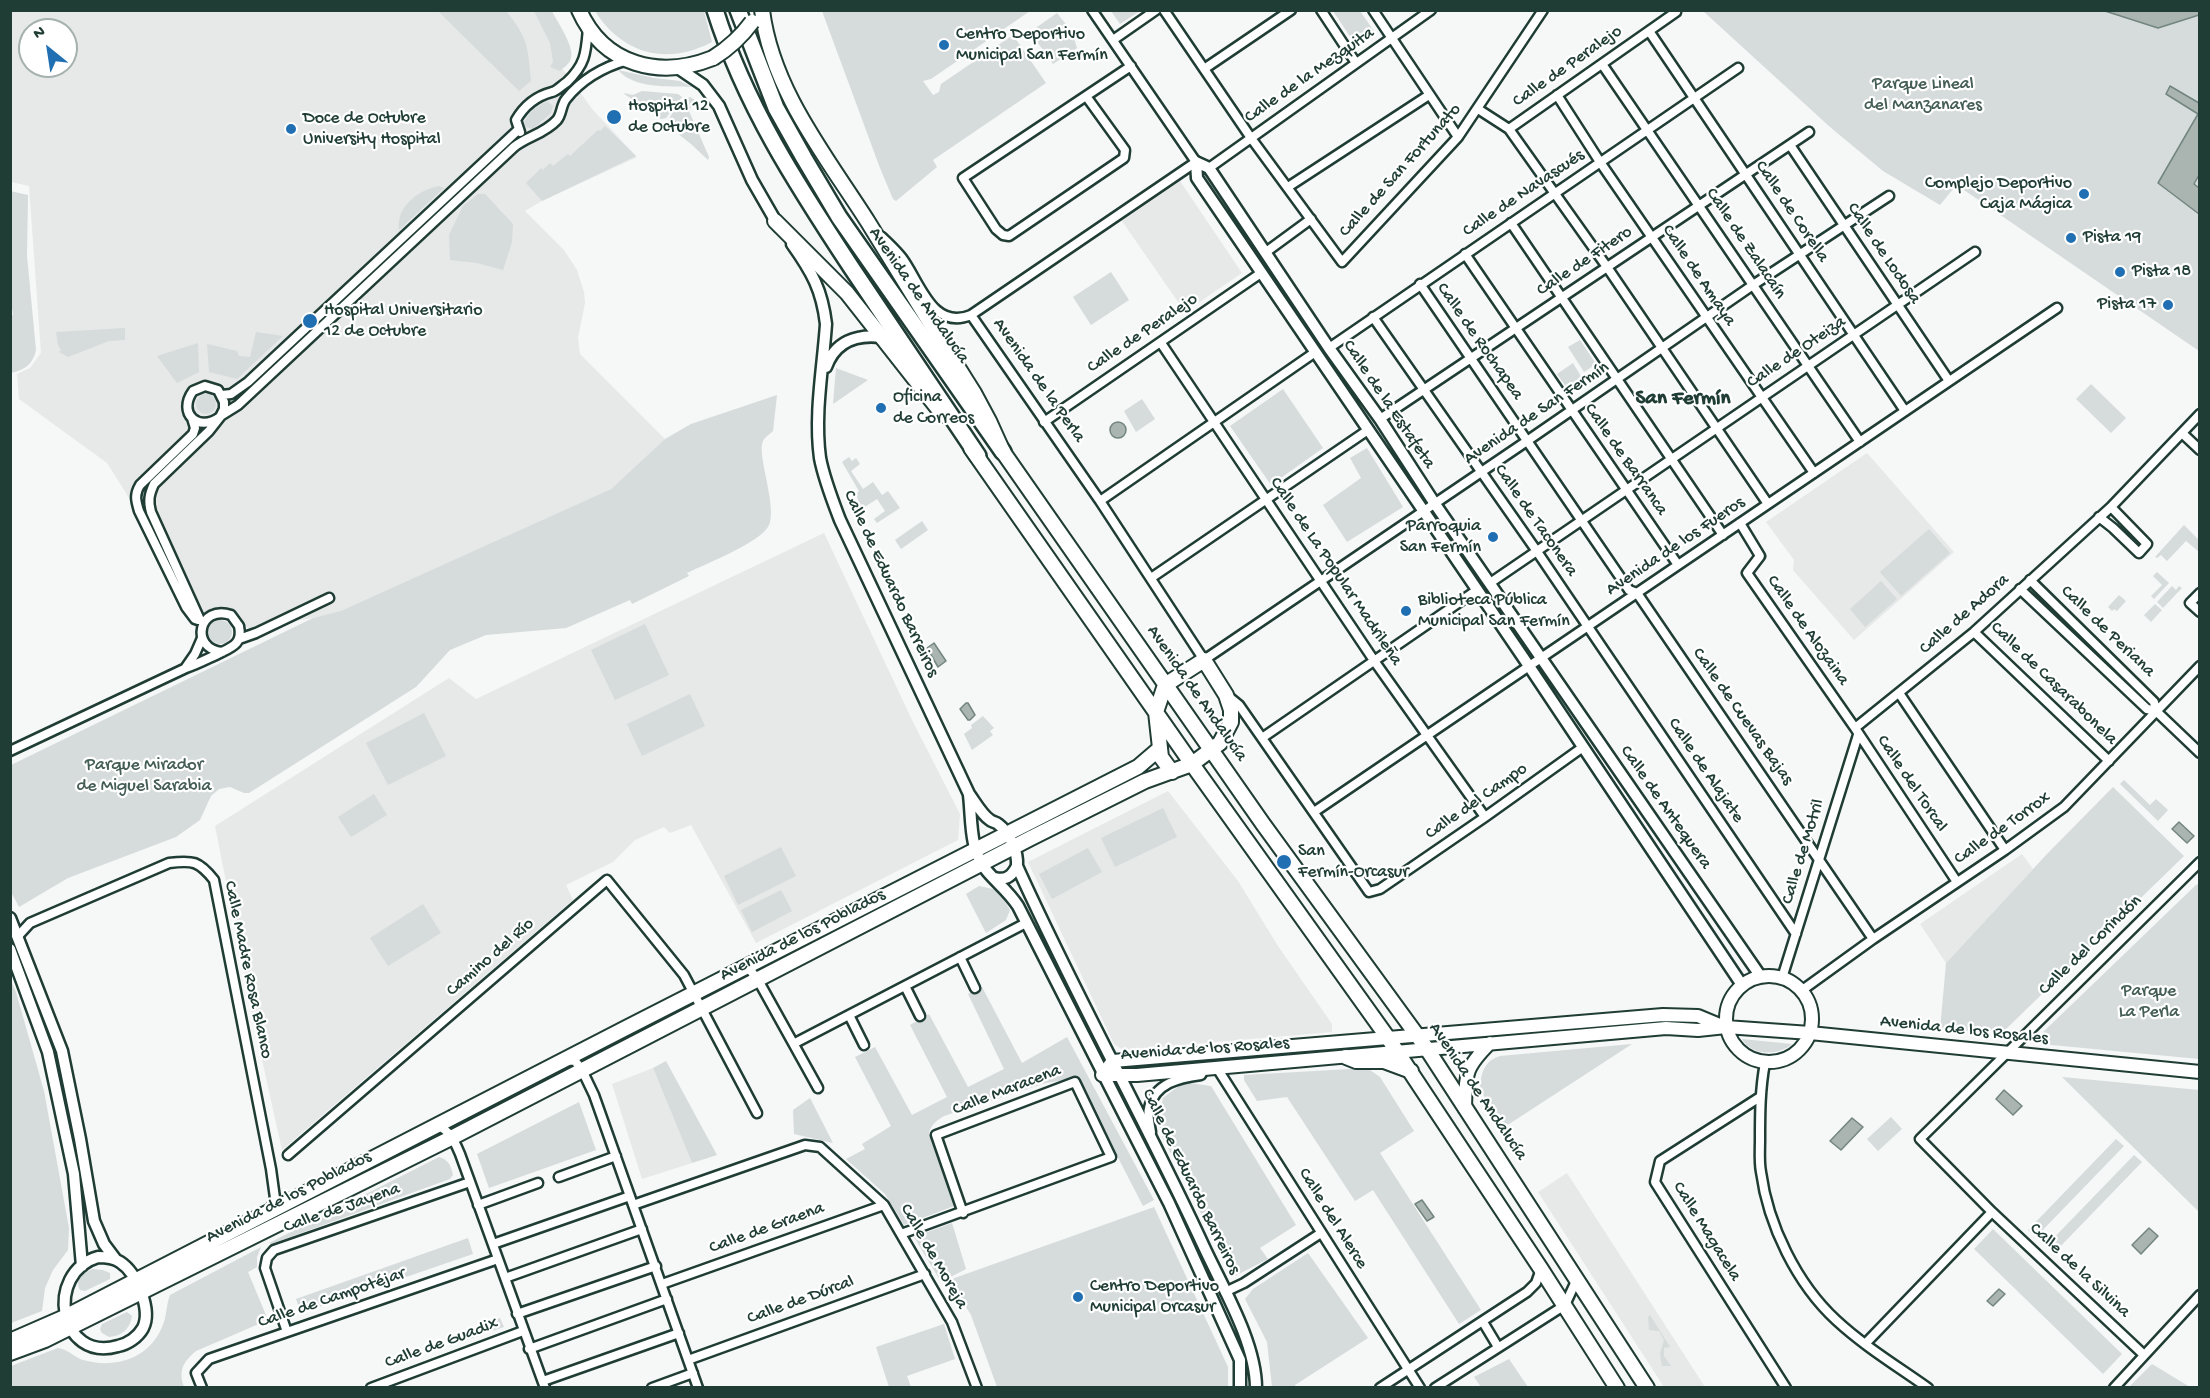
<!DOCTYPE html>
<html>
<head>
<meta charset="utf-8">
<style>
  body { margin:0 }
  #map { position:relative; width:2210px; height:1398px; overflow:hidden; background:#f6f7f7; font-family:"Gochi Hand",sans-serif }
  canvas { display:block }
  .frame { position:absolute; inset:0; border:12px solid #1f3d34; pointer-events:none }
  .north { position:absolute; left:18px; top:18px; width:60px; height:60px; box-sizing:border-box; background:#fff; border:2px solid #a5b1ae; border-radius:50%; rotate:330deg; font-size:16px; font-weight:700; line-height:24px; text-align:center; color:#1f3d34 }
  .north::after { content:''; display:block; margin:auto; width:21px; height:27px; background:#1f6fb2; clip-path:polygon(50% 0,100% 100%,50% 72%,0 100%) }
</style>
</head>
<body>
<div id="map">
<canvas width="2210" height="1398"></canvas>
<div class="frame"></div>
<div class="north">N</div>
</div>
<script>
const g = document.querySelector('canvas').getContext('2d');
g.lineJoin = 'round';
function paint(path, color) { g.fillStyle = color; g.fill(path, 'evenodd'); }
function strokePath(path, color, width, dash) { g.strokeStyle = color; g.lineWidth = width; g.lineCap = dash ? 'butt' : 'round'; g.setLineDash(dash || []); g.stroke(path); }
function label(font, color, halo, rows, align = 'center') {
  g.font = font + ' "Gochi Hand",sans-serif'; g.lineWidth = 4.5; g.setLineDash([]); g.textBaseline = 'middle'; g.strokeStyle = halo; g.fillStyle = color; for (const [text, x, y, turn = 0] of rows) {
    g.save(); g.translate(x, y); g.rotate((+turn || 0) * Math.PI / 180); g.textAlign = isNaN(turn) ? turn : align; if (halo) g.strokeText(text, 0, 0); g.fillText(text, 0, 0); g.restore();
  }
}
paint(new Path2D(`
  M11 11H543L564 33 562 68 593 110 637 157 542 201 525 211 564 250 577 270 584 292 585 303 578 338 580 354 665 439 611 489 341 612 313 618 249 628 200 610 107 463 19 399 17 374 30 368 41 353 29 186 11 182ZM30 30H66V66H30Z
  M1180 181 1242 273 1185 312 1122 221Z
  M1867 453 1954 552 1854 640 1793 570 1794 560 1766 522Z
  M824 533 912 720 960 814 958 840 756 943 691 825 670 833 664 827 635 840 613 862 566 885 573 900 282 1150 255 1028 215 826 449 678 476 699Z
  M1168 791 1238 881 1278 946 1332 1024V1032L1123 1050 1114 1044 1028 862Z
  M2022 854 2033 869 1946 963 1920 924Z
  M653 1068 692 1163 642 1179 612 1084Z
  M1567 1173 1705 1387H1664L1538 1192Z`), '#e6e9e8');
paint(new Path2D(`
  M438 11H506C528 38 528 47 531 81L519 91Z
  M534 11H552C557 22 577 49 570 61 568 65 563 68 560 71L550 67 553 62 550 43Z
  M595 11H704L712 42C667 66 622 54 595 11Z
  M822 11H1030L931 79 923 81 933 95 939 92 941 84 1013 35 1046 83 933 160 937 167 896 201 893 199 880 168Z
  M1111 11H1140L1120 24Z
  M1333 11H1360L1374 31 1355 44Z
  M1703 11H2199V351L1961 188 1962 186 1958 183 1940 205 1883 171 1830 127Z
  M1057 13 1072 32 1077 48 1053 64 1030 32Z
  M618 70 654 78 680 81 692 87C669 86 634 89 618 70Z
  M642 91 678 94 682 97 666 118 661 119 623 93 633 95Z
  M690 97 695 100 689 111 709 157 708 160 691 144 667 125C669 115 681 101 690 97Z
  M548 102 553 106 551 113 533 129 526 127 524 123C527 114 539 103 548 102Z
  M605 126 636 156 542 201 526 183 541 168 543 170 550 163 553 166 568 154 570 156 598 130 600 131Z
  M439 186 444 188 399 230C396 208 417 190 439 186Z
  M10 191 28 195 27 256 36 350C33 364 25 370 11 373L10 316 13 315 10 293Z
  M478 194H485L513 224 512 242 503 270 477 263 450 260 449 235 463 206Z
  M1111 272 1129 300 1091 325 1073 297Z
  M125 328V340L109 341 68 357 59 352 61 350 58 345 56 332Z
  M256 332 283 336 237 379 209 372 207 344 237 351 239 356 250 357Z
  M1580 340 1596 364 1584 372 1568 347Z
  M198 343 199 372 177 383 157 356Z
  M1573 363 1582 378 1567 388 1557 374Z
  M836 368 868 380 833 404Z
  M2091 384 2126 418 2111 433 2076 399Z
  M1283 389 1323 448 1271 485 1230 426Z
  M196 404a10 10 0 1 1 20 0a10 10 0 1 1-20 0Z
  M777 395 773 431C770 434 765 437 763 441 756 454 779 510 768 527 758 543 706 564 687 573L689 576 632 604 630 600 566 628 486 635 450 650 416 687 249 793H244L230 787 219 789 211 796 200 820 176 837 68 878 19 907 11 892V765L313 618 341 611 611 489 665 439 691 424Z
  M1142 399 1155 419 1136 432 1124 411Z
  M1367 448 1403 507 1347 542 1323 505 1361 478 1350 458Z
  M849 457 852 461 856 458 860 464 851 471 863 489 873 482 882 495 888 491 900 508 877 523 874 519 885 511 877 499 860 510 856 503 859 502 856 494 859 491 842 462Z
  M922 521 928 530 901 549 895 540Z
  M2184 525 2199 540V549L2198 551 2186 541 2167 561 2161 555 2157 558 2155 557Z
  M1929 529 1950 553 1901 596 1880 572Z
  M2157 572 2169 583 2154 599 2151 596 2162 585 2153 576Z
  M1881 581 1897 599 1865 627 1850 609Z
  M2172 586 2176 590 2179 586 2182 588 2163 608 2157 602Z
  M2119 595 2126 601 2117 611 2114 609 2112 611 2108 607Z
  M2155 604 2162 610 2151 622 2144 615Z
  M208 632a12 12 0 1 1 24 0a12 12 0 1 1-24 0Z
  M645 624 669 675 615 700 591 650Z
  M690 694 705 726 642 756 627 724Z
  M424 713 446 756 388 785 366 743Z
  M983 716 994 728 990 731 993 735 972 750 964 734 972 728 971 725Z
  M2124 780 2150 805 2156 799 2168 810 2158 821 2120 784Z
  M2113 787 2184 856 2003 1032 1940 1030 1946 963 2047 854Z
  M374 794 387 815 351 837 338 817Z
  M1163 808 1177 837 1115 867 1101 838Z
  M781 847 796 876 738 905 724 876Z
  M1088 848 1102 872 1052 899 1039 874Z
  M2197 884 2200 887 2199 1059 2041 1044 2039 1036Z
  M979 886 998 890 1010 910 1006 920 986 933 966 894Z
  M781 890 792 911 752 932 741 910Z
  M423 904 441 933 388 966 370 938Z
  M10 979 16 992 44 1091 69 1228 68 1250 53 1270 45 1288 42 1311 11 1323Z
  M982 987 1022 1063 1067 1037 1154 1200 1143 1206 1077 1078 1046 1083 944 1116C936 1121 931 1124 929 1134L954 1206 904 1225 885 1194 846 1159 865 1149 862 1144 891 1126 855 1057 875 1047 912 1115 947 1097 910 1025 929 1014 968 1087 1004 1069 968 994Z
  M1742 1039 1792 1044C1779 1056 1751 1056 1742 1039Z
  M1632 1044 1503 1128 1480 1089C1481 1073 1484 1061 1500 1056Z
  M666 1061 717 1155 692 1163 653 1068Z
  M1367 1068 1380 1077 1414 1131 1380 1153 1481 1310 1459 1324 1373 1190 1355 1201 1287 1097 1257 1101 1244 1080V1075Z
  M2062 1077 2199 1090V1212Z
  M1189 1083 1211 1086 1296 1225 1260 1248 1268 1259 1233 1277 1162 1136 1158 1121 1163 1098 1180 1085Z
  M810 1098 833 1143 794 1134 793 1110Z
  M579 1102 596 1150 489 1188 477 1154Z
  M1891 1117 1902 1129 1878 1151 1867 1139Z
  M2116 1139 2124 1146 2036 1237 2028 1230Z
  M2134 1155 2142 1162 2054 1253 2046 1246Z
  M439 1157C449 1160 451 1166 453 1175L450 1179 271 1244 269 1243Z
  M1154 1207 1228 1367V1387H997L971 1315 949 1280Z
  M952 1223 966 1269 941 1282 914 1237Z
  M1993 1229 2122 1354 2103 1374 1974 1249Z
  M468 1238 473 1254 301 1313 296 1299Z
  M261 1247 257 1257V1267L248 1272 268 1320 196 1351C183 1362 178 1371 184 1387H11V1366L58 1348C68 1349 74 1357 83 1360 114 1369 149 1359 162 1327 167 1317 166 1305 170 1295Z
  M1308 1253 1368 1338 1295 1385 1296 1387H1272L1267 1342 1245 1299 1253 1289Z
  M93 1269 103 1270 110 1273V1279L85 1291 80 1290C74 1279 84 1272 93 1269Z
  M127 1312 132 1316C130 1329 122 1336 109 1337L102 1333 100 1329 102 1324Z
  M1650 1315 1670 1347 1664 1348V1356L1671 1366H1662L1660 1354 1664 1340 1659 1331 1649 1330 1648 1317Z
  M500 1318 504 1327 486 1333 483 1324Z
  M944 1324 955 1359 907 1376 911 1387H889L876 1347Z
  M481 1325 484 1334 450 1346 447 1337Z
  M1509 1359 1528 1387H1481L1474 1377Z
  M2152 1364 2190 1387H2129Z`), '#d6dcdb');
const water = new Path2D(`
  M2105 11H2199V15L2158 28Z
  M2170 86 2199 103V175L2194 184 2199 188V214L2158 183 2198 114 2166 94Z
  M1110 430a8 8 0 1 1 16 0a8 8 0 1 1-16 0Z
  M934 643 946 661 938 667 927 648Z
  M966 703H968L975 715 970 720H968L960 709Z
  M2179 822 2194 836 2187 843 2172 829Z
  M2004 1090 2022 1106 2013 1115 1996 1099Z
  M1852 1118 1863 1127 1841 1150 1830 1141Z
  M1422 1200 1434 1217 1427 1221 1415 1204Z
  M2149 1228 2158 1236 2141 1254 2132 1245Z
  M1999 1289 2005 1294 1993 1306 1987 1301Z`);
paint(water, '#aab5b1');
strokePath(water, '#72857f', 1.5);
const minor = new Path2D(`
  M1164 10 1251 138 1342 262 1458 137 1543 10
  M1321 10 1356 63
  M1373 10 1458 137
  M1649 31 1905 411
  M1113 40 1156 10
  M1602 64 1860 442
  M1204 69 1291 10
  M1557 95 1600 162 1814 473
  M1086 96 1125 150 1124 158 1009 236 1003 235 996 229 963 178 1131 66
  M1478 109 1509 129 1607 267 1768 504
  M1509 129 1676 12
  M520 132 516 120C524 106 537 96 552 92 557 91 562 85 567 82 586 64 586 52 588 28
  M1790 145 1949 381
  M1209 168 1431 10
  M1288 187 1429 95
  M1511 223 1723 535
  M882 237C889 244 896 250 902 258 920 282 932 331 971 315L1196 162 1092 10
  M1266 252 1311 219
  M1465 254 1678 565
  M1420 284 1629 590 1637 593 1873 939
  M971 315 1100 501 1204 660 1527 441 1753 285 1889 196
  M1373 317 1536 550 1796 934
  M1161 343 1375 662 1485 817
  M1329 348 1738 68
  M222 395 231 394 248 382 518 130
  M222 415 238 405 514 147C528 136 544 134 557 120 562 114 561 105 566 99 582 79 603 67 628 60
  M192 418 195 428 193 434 140 485C134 495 136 501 139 511L186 607 195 619 198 620
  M1380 419 1809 132
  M1044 422 1261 273
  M2183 434 2200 450
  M1100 501 1314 353
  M2099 517 2113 528 2139 553 2147 544 2111 507
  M1740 523 1760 556 1747 573 1855 728 1957 882
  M1151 578 1368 430
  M2030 580 2154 702 2156 711
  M1490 583 1975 252
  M2020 589 2147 709 2156 711 2200 753
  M2200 593 2190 603 2200 612
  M200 620 151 512C148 501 149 495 154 484L209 431 220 417 224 409V402L218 390 205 386 193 391C177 413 198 433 220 417
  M1974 632 2109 761
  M239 639 256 633 329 598
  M186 667 195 654 202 638
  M1899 693 2005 850
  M1228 696 1239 705 1369 892 1380 889 1485 817 1583 747
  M1855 728 1974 632 2111 507 2200 414
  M1262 738 1477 590
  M10 751 186 668C198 664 207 659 218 654 232 647 243 644 239 626L231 615C199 604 189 648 222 652
  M1314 812 2057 308
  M18 936 30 923 169 863C193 860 199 861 214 880L271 1169 275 1198 270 1212
  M960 957 975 988
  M747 966 758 980 818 1088
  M1782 978 1858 735
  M905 986 920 1016
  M1801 991 1873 939 2005 850 2064 807 2200 666
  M849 1015 864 1045
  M795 1043 1026 923
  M565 1060 575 1061 582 1070 594 1095 698 1388
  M1765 1063C1760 1089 1760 1114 1760 1140 1760 1150 1759 1162 1761 1172 1768 1225 1797 1284 1836 1320 1864 1346 1897 1366 1928 1388
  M1217 1068 1420 1388
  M1760 1097 1660 1161 1655 1182 1786 1388
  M437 1125C451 1132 454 1140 460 1154L545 1388
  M1151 1132C1150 1125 1147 1115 1149 1108 1155 1083 1179 1078 1201 1075L1204 1069
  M288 1155 607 880 684 975 757 1113
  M559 1177 616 1156
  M478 1205 538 1183
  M633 1205 805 1145 820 1147 884 1205 952 1322 977 1388
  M901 1234 1111 1157 1075 1082 936 1135 963 1213
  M493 1244 630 1196
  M505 1278 642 1229
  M662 1284 884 1205
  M1225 1292 1244 1283 1321 1233
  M517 1314 656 1266
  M1483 1322 1498 1347
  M287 1332 265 1268 267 1258 274 1250 470 1182
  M1865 1344 1992 1212
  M529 1349 667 1299
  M2143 1354 1992 1212 1920 1139 2200 862
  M688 1360 925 1274
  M543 1381 679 1333
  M202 1388 196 1373 209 1359 498 1259
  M371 1388 523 1331
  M652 1388 693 1373
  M1380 1388 1527 1292 1536 1283 1541 1269
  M1435 1388 1565 1305 1577 1279
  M2114 1388 2200 1295`);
const tertiary = new Path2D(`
  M678 68 703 85 719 106 752 180 779 227
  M1196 162 1209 168 1329 348 1380 419 1435 504 1761 977
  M1196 162 1197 178 1529 666 1742 985
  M792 244C812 272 822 290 826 324 823 368 814 414 820 458 824 479 832 499 840 520L969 794C975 802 982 815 990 820 992 822 996 822 998 824 1010 833 1018 852 1017 866 1075 995 1145 1119 1204 1247 1223 1288 1256 1343 1256 1388
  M826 367C835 342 856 334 881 337
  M969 795C972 820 969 850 987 871 998 884 1008 891 1018 906L1169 1203 1240 1360V1388
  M995 878C1006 881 1012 876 1017 866
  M10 918 62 1051 80 1139 94 1221 104 1244 116 1260
  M10 949 48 1052 74 1174 82 1266
  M98 1257C106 1257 114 1258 120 1262 137 1273 152 1310 143 1328 138 1337 128 1344 118 1346 59 1363 44 1273 98 1257Z`);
const secondary = new Path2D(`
  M1726 1019a43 43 0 1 1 86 0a43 43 0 1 1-86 0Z
  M1102 1075H1137L1204 1069 1666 1028 1698 1030 1726 1027 1810 1033 2200 1072
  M1102 1075 1113 1061 1663 1015 1698 1016 1722 1026
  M1465 1109C1466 1074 1464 1069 1490 1043`);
const primary = new Path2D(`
  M579 10C604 66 660 79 713 58
  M762 10C772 90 826 156 868 222 903 279 938 336 974 393L989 421 1003 452 1263 824 1427 1049 1647 1388
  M775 221 847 293 943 415
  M971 448 1192 764 1388 1038 1541 1269 1617 1388
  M1346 1057 1356 1061H1384L1411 1071
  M10 1341 65 1317 626 1028 1138 767 1159 749
  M10 1353 45 1340 453 1137 1031 838 1145 781 1192 764 1220 743 1231 722V710L1226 695 1204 660 1165 685 1156 712 1161 757 1172 772`);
const trunk = new Path2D(`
  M715 10C745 105 797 185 851 267 893 330 935 393 978 456
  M738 10 776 108 804 158 839 217 1003 452`);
strokePath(minor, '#1f3d34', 13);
strokePath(tertiary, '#1f3d34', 15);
strokePath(secondary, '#1f3d34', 16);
strokePath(primary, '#1f3d34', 18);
strokePath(trunk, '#1f3d34', 20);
strokePath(minor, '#fff', 8);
strokePath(tertiary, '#fff', 10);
strokePath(secondary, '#fff', 12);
strokePath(primary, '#fff', 14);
strokePath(trunk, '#fff', 15);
const primaryBridge = new Path2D(`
  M713 58C729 48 741 37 752 22`);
strokePath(primaryBridge, '#1f3d34', 18, []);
strokePath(primaryBridge, '#fff', 14);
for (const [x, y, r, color] of [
  [944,45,6,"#1f6fb2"],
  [614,117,8,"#1f6fb2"],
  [291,129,6,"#1f6fb2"],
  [2084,194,6,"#1f6fb2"],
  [2071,238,6,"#1f6fb2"],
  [2120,272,6,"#1f6fb2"],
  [2168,305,6,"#1f6fb2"],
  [310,321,8,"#1f6fb2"],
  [881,408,6,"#1f6fb2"],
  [1493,537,6,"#1f6fb2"],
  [1406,611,6,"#1f6fb2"],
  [1284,862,8,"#1f6fb2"],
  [1078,1297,6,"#1f6fb2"]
]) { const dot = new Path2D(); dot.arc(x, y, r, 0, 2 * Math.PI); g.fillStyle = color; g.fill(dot); strokePath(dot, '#fff', 2); }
label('18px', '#1f3d34', '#fff', [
  ["Centro Deportivo",956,35],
  ["Municipal San Fermín",956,56],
  ["Hospital 12",628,107],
  ["de Octubre",628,128],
  ["Doce de Octubre",303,119],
  ["University Hospital",303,140],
  ["Complejo Deportivo",2072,184,"right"],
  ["Caja Mágica",2072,205,"right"],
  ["Pista 19",2083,238],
  ["Pista 18",2132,272],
  ["Pista 17",2156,305,"right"],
  ["Hospital Universitario",324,311],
  ["12 de Octubre",324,332],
  ["Oficina",893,398],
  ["de Correos",893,419],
  ["Parroquia",1481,527,"right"],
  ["San Fermín",1481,548,"right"],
  ["Biblioteca Pública",1418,601],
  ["Municipal San Fermín",1418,622],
  ["San",1298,852],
  ["Fermín-Orcasur",1298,873],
  ["Centro Deportivo",1090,1287],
  ["Municipal Orcasur",1090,1308]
], 'left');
label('18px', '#1f3d34', '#fff', [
  ["Calle de Peralejo",1568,67,-35],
  ["Calle de la Mezquita",1310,76,-35],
  ["Calle de San Fortunato",1401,171,-48],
  ["Calle de Navascués",1524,194,-34],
  ["Calle de Corella",1791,212,56],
  ["Calle de Zalacaín",1745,244,56],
  ["Calle de Lodosa",1883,254,56],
  ["Calle de Fitero",1585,262,-34],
  ["Calle de Amaya",1698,276,56],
  ["Avenida de Andalucía",918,296,55],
  ["Calle de Peralejo",1143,334,-34],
  ["Calle de Rochapea",1479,342,55],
  ["Calle de Oteiza",1797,353,-34],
  ["Avenida de la Perla",1038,381,55],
  ["Calle de la Estafeta",1388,405,56],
  ["Avenida de San Fermín",1537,414,-34],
  ["Calle de Barranca",1625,460,55],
  ["Calle de Taconera",1535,521,55],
  ["Avenida de los Fueros",1676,547,-34],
  ["Calle de La Popular Madrileña",1335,572,56],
  ["Calle de Eduardo Barreiros",890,584,65],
  ["Calle de Adora",1965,615,-41],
  ["Calle de Alozaina",1807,631,55],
  ["Calle de Periana",2107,632,44],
  ["Calle de Casarabonela",2053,684,44],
  ["Avenida de Andalucía",1196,694,55],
  ["Calle de Cuevas Bajas",1742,717,55],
  ["Calle de Alajate",1705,771,56],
  ["Calle del Torcal",1911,784,56],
  ["Calle del Campo",1477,802,-35],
  ["Calle de Antequera",1665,808,55],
  ["Calle de Torrox",2003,829,-35],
  ["Calle de Motril",1804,852,-73],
  ["Avenida de los Poblados",803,936,-27],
  ["Calle del Corindón",2091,946,-44],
  ["Camino del Río",491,958,-41],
  ["Calle Madre Rosa Blanco",247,970,78],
  ["Avenida de los Rosales",1964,1031,6],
  ["Avenida de los Rosales",1205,1050,-4],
  ["Calle Maracena",1007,1091,-21],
  ["Avenida de Andalucía",1477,1092,56],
  ["Calle de Eduardo Barreiros",1190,1182,64],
  ["Avenida de los Poblados",289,1198,-27],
  ["Calle de Jayena",342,1209,-19],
  ["Calle del Alerce",1332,1219,58],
  ["Calle de Graena",767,1229,-20],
  ["Calle Magacela",1706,1232,58],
  ["Calle de Moreja",933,1257,60],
  ["Calle de la Silvina",2079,1271,43],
  ["Calle de Campotéjar",332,1299,-19],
  ["Calle de Dúrcal",801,1301,-20],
  ["Calle de Guadix",442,1344,-20]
]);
label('18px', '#445d55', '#fff', [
  ["Parque Lineal",1923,85],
  ["del Manzanares",1923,106],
  ["Parque Mirador",144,766],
  ["de Miguel Sarabia",144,787],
  ["Parque",2149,992],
  ["La Perla",2149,1013]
]);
label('bold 21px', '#1f3d34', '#fff', [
  ["San Fermín",1683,400]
]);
</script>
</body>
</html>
